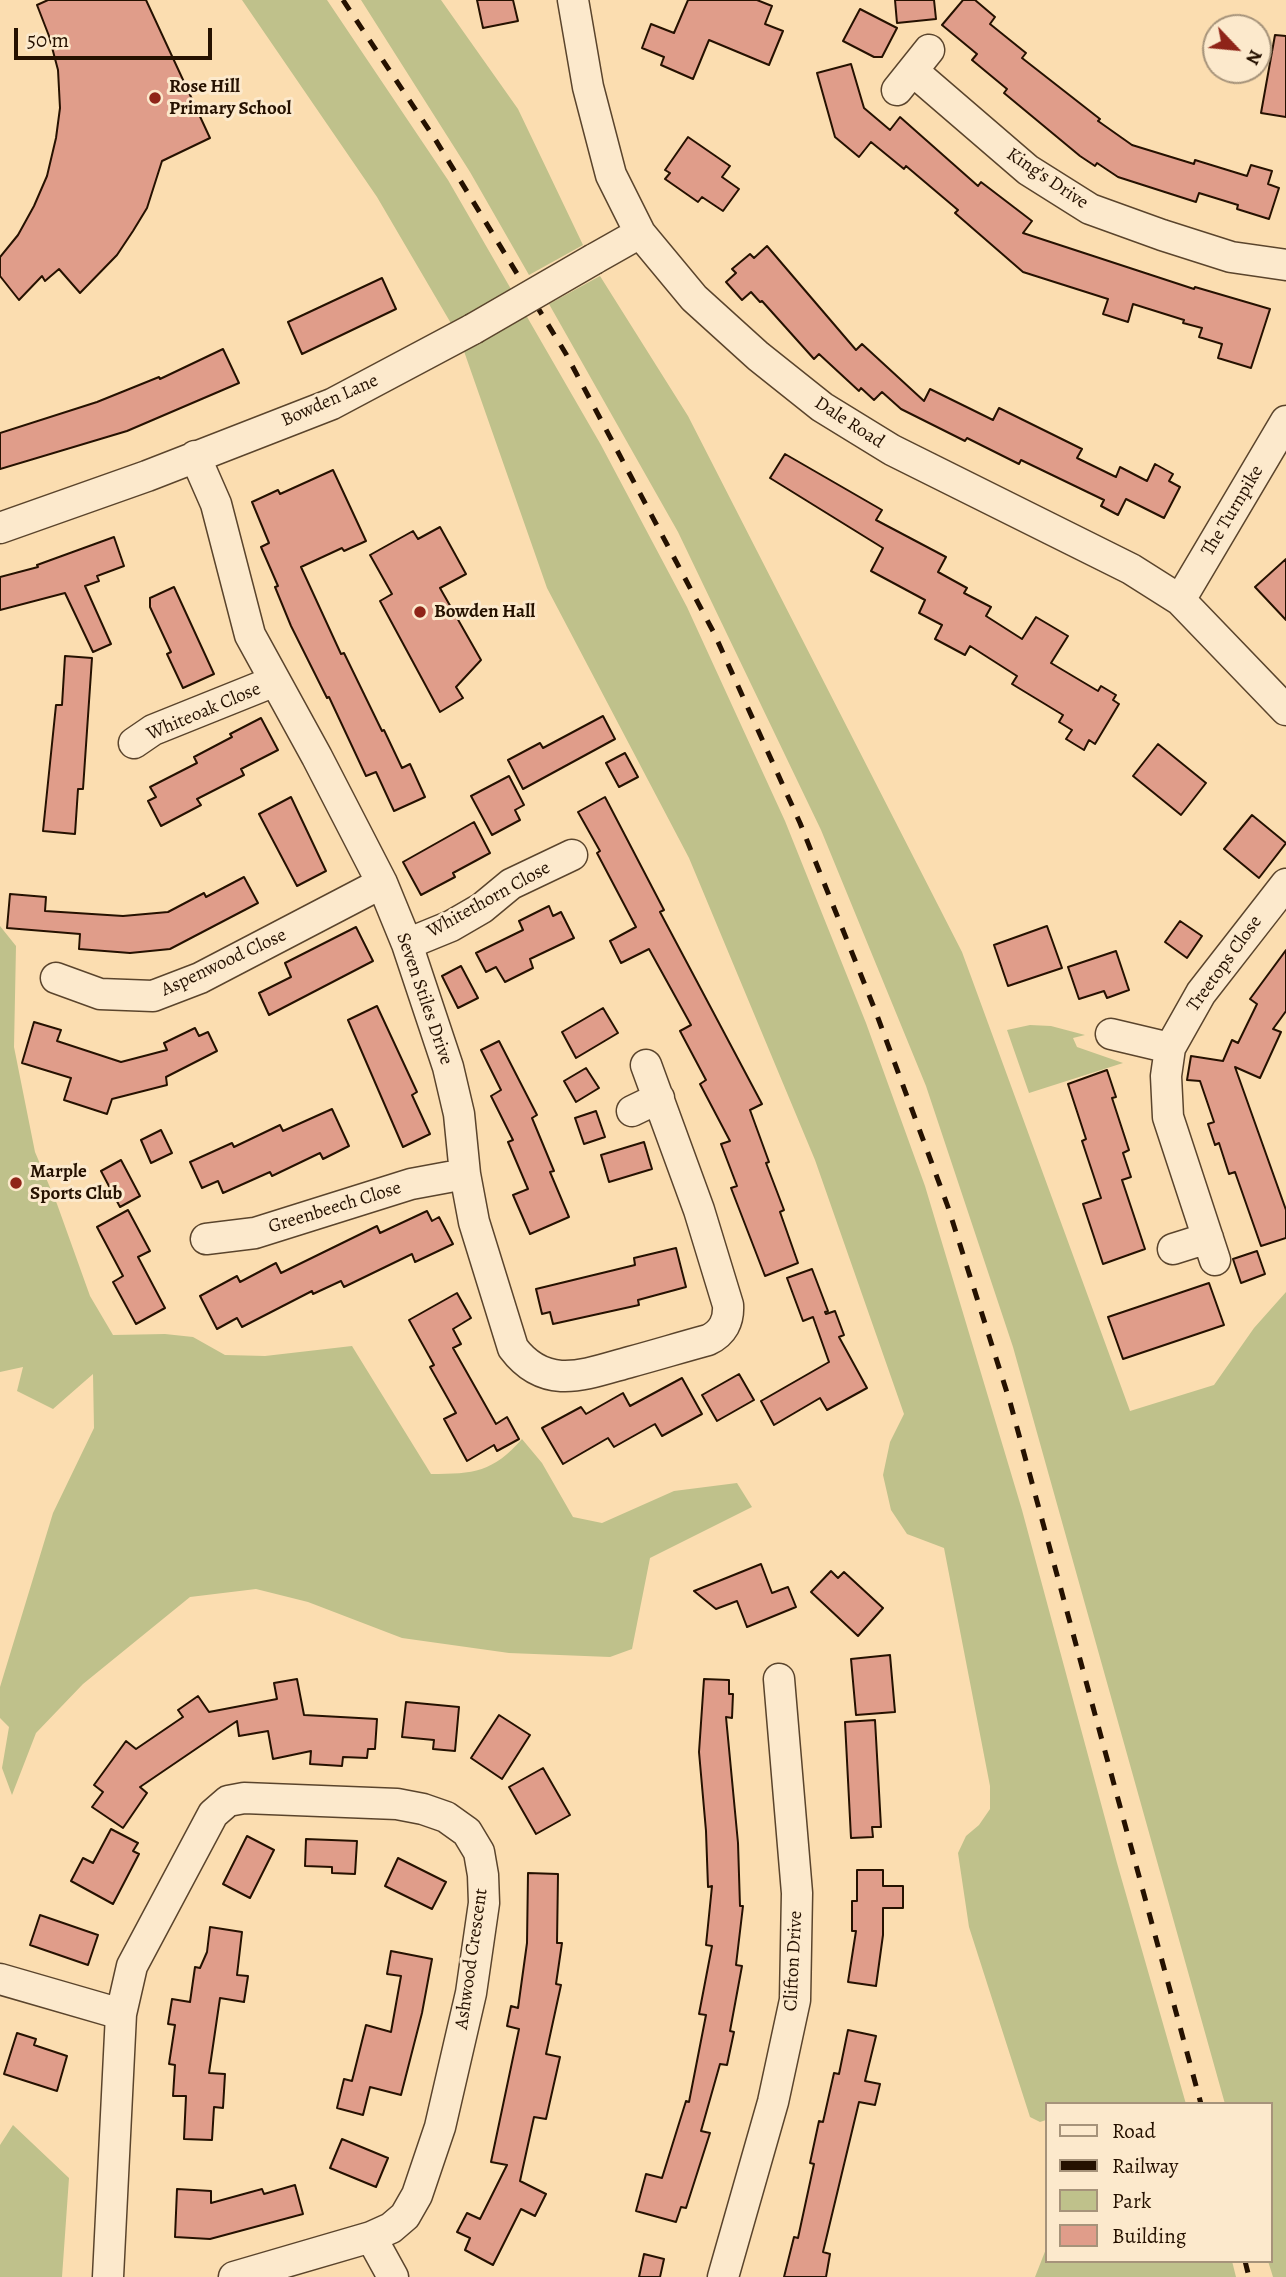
<!DOCTYPE html>
<html>
<head>
<meta charset="utf-8">
<style>
  body { margin:0 }
  #map { position:relative; width:1286px; height:2277px; overflow:hidden; background:#fbddb0; font-family:Alegreya,serif }
  canvas { display:block }
  .legend { position:absolute; left:1045px; top:2102px; width:228px; height:161px; box-sizing:border-box; background:#fce9cc; border:2px solid #a6937a; margin:0; padding:9px 12px; list-style:none; font-size:21px; color:#251100 }
  .legend li { display:flex; align-items:center; gap:14px; height:35px }
  .legend b { width:35px; border:2px solid #a6937a }
  .north { position:absolute; left:1202px; top:14px; width:70px; height:70px; box-sizing:border-box; background:#fce9cc; border:2px solid #a6937a; border-radius:50%; rotate:116deg; font-size:19px; font-weight:700; line-height:28px; text-align:center; color:#251100 }
  .north::after { content:''; display:block; margin:auto; width:24px; height:32px; background:#8f2418; clip-path:polygon(50% 0,100% 100%,50% 72%,0 100%) }
  .scale { position:absolute; left:14px; top:28px; width:198px; height:32px; box-sizing:border-box; border:4px solid #251100; border-top:0; padding-left:9px; font-size:21px; line-height:24px; white-space:nowrap; color:#251100; -webkit-text-stroke:5px #fce9cc; paint-order:stroke }
</style>
</head>
<body>
<div id="map">
<canvas width="1286" height="2277"></canvas>
<ul class="legend">
<li><b style="height:9px;background:#fce9cc"></b>Road</li>
<li><b style="height:9px;background:#251100"></b>Railway</li>
<li><b style="height:19px;background:#bfc18b"></b>Park</li>
<li><b style="height:19px;background:#e09d8a"></b>Building</li>
</ul>
<div class="north">N</div>
<div class="scale">50 m</div>
</div>
<script>
const g = document.querySelector('canvas').getContext('2d');
g.lineJoin = 'round';
function paint(path, color) { g.fillStyle = color; g.fill(path, 'evenodd'); }
function strokePath(path, color, width, dash) { g.strokeStyle = color; g.lineWidth = width; g.lineCap = dash ? 'butt' : 'round'; g.setLineDash(dash || []); g.stroke(path); }
function label(font, color, halo, rows, align = 'center') {
  g.font = font + ' Alegreya,serif'; g.lineWidth = 6; g.setLineDash([]); g.textBaseline = 'middle'; g.strokeStyle = halo; g.fillStyle = color; for (const [text, x, y, turn = 0] of rows) {
    g.save(); g.translate(x, y); g.rotate((+turn || 0) * Math.PI / 180); g.textAlign = isNaN(turn) ? turn : align; if (halo) g.strokeText(text, 0, 0); g.fillText(text, 0, 0); g.restore();
  }
}
paint(new Path2D(`
  M242 0H327L448 180 601 445 687 607 785 821 866 1023 925 1186 1022 1510 1117 1863 1186 2104H1046V2120L1040 2122 1030 2117 969 1927 958 1853 966 1836 979 1825 990 1809V1786L944 1548 907 1534 891 1510 883 1475 890 1442 904 1414 815 1160 689 858 547 588 459 337 377 197Z
  M361 0H441L518 109 583 245 529 275 470 172Z
  M600 276 688 416 962 952 1130 1411 1214 1385 1254 1328 1286 1292V2277H1273L1268 2261H1270V2104H1225L1013 1347 926 1086 821 830 678 532 549 304Z
  M0 926 16 946 14 1047 35 1152 57 1204 90 1296 113 1335 165 1334 193 1337 225 1355 265 1356 352 1346 431 1474C474 1474 493 1472 522 1439L542 1463 573 1517 602 1523 674 1491 737 1483 752 1507 650 1558 632 1649 610 1657 509 1653 402 1638 308 1602 256 1589 190 1597 83 1684 36 1733 12 1795 2 1768 9 1727 0 1718V1687L53 1513 94 1428 93 1374 53 1409 17 1391 23 1367 0 1372Z
  M1030 1025 1051 1026 1085 1035 1073 1038 1077 1047 1123 1063 1029 1093 1007 1030Z
  M13 2125 69 2178 62 2277H0V2145Z
  M1046 2249V2261H1232L1236 2277H1035Z`), '#bfc18b');
const building = new Path2D(`
  M48 0H146L210 138 162 161 147 208 133 231 117 255 80 293 59 269 45 281 42 276 19 300 0 276V257L18 235 34 206 47 176 56 138 60 108 58 70 49 36 37 5Z
  M477 0H513L518 21 483 28Z
  M688 0H757L772 6 765 24 783 31 769 65 709 40 693 79 661 65 664 57 642 48 651 24 674 33Z
  M895 0H934L936 19 897 23Z
  M963 0H975L995 17 990 24 1026 53 1022 58 1100 119 1098 121 1132 145 1194 164 1195 160 1247 176 1251 165 1272 171 1268 184 1279 188 1269 219 1237 209 1238 205 1199 193 1196 202 1118 177 1097 163 1095 166 1080 156 1004 93 1007 89 972 60 977 54 942 25Z
  M860 9 897 28 882 57H874L843 41Z
  M1275 35 1286 36V117L1261 113Z
  M851 64 864 108 890 130 900 117 978 186 981 182 1032 221 1023 233 1194 289 1195 287 1270 309 1251 368 1218 358 1222 344 1199 337 1202 328 1183 323 1184 320 1133 304 1128 322 1103 314 1108 299 1023 272 955 213 958 210 906 166 904 169 871 142 859 157 835 137 817 73Z
  M688 137 730 166 722 177 739 189 723 211 702 197 698 202 665 179 670 173 665 170Z
  M767 246 856 350 862 344 924 401 930 389 993 420 999 408 1082 449 1077 458 1116 477 1120 467 1147 481 1155 464 1173 474 1169 481 1180 487 1164 518 1126 499 1118 515 1101 506 1104 500 1021 460 1019 464 967 438 965 441 901 409 882 392 874 400 861 388 859 391 819 354 814 359 762 301 760 302 751 292 742 300 726 282 736 273 732 269 750 254 754 258Z
  M382 278 396 309 302 354 288 322Z
  M223 349 239 383 127 431 0 469V433L97 402 159 377 160 379Z
  M785 454 882 510 876 520 946 557 938 572 967 588 964 593 991 607 986 616 1022 639 1036 617 1068 636 1051 663 1098 691 1101 686 1116 695 1113 700 1119 704 1095 744 1089 740 1084 750 1066 739 1072 730 1059 722 1063 715 1012 684 1017 676 970 646 965 655 935 639 942 625 919 613 925 600 871 571 883 548 770 478Z
  M333 470 366 541 344 551 342 548 301 567 341 654 344 653 382 731 384 730 402 768 410 764 425 797 394 811 376 772 366 776 329 697 327 698 291 626 275 587 278 586 261 547 269 543 252 502 278 490 280 494Z
  M440 527 466 574 440 588 481 660 456 687 463 698 440 712 380 601 392 594 370 555 413 531 418 539Z
  M114 537 124 566 97 576 99 581 85 586 111 644 93 652 65 593 0 610V577L38 567 37 565Z
  M1286 559V620L1255 587Z
  M174 587 214 674 183 688 167 654 171 652 150 607V598Z
  M65 656 92 658 83 789H78L75 834 43 831 56 705H62Z
  M603 716 615 739 523 789 508 760 540 743 543 748Z
  M261 718 278 750 241 769 244 775 197 799 201 805 161 826 148 801 156 797 150 787 197 763 194 757 232 737 230 734Z
  M1158 744 1206 783 1181 815 1133 776Z
  M625 753 638 777 619 787 606 763Z
  M509 776 524 805 515 810 520 820 492 835 471 796Z
  M291 797 326 871 297 886 259 814Z
  M605 797 664 910 660 912 762 1104 750 1110 769 1162 766 1163 784 1210 780 1212 798 1263 765 1276 731 1188 737 1186 721 1144 730 1141 700 1084 706 1080 680 1031 691 1025 649 949 621 963 610 941 636 927 597 853 600 851 578 812Z
  M1252 815 1286 843 1259 878 1224 849Z
  M474 822 490 853 453 873 455 877 421 895 403 862Z
  M244 877 258 903 170 949 130 953 79 949 80 934 7 928 10 894 46 897 45 911 123 916 168 912 204 893 206 897Z
  M549 906 553 916 561 912 574 938 530 959 533 968 505 982 496 967 486 972 476 953 523 930 519 921Z
  M1180 921 1202 936 1187 958 1165 942Z
  M1047 926 1062 968 1008 986 994 945Z
  M356 927 373 961 269 1015 259 993 291 977 285 963Z
  M1286 950V1011L1273 1029 1281 1032 1260 1078 1235 1067 1286 1210V1238L1261 1246 1235 1172 1229 1174 1219 1143 1215 1145 1208 1124 1214 1122 1200 1081 1187 1080 1191 1056 1223 1061 1232 1040 1238 1043 1257 1004 1250 999Z
  M1116 951 1129 990 1107 998 1104 991 1079 999 1068 967Z
  M461 966 478 998 458 1008 442 976Z
  M377 1006 417 1092 412 1095 430 1134 403 1147 348 1020Z
  M603 1008 618 1033 576 1058 562 1032Z
  M34 1022 61 1030 57 1041 121 1062 167 1050 164 1043 195 1028 199 1036 208 1032 217 1051 166 1077 167 1085 112 1099 107 1114 64 1100 71 1078 22 1063Z
  M499 1041 537 1115 532 1118 554 1171 550 1172 569 1217 530 1234 513 1195 528 1189 508 1142 513 1140 491 1096 501 1090 481 1050Z
  M586 1068 599 1088 576 1102 564 1081Z
  M1107 1070 1116 1097 1112 1098 1129 1150 1123 1153 1131 1177 1122 1180 1145 1249 1103 1264 1083 1204 1101 1198 1082 1141 1086 1139 1068 1084Z
  M332 1109 349 1146 323 1159 320 1153 272 1176 270 1172 223 1193 218 1181 202 1188 190 1162 232 1143 234 1147 280 1125 283 1131Z
  M596 1111 605 1137 584 1144 575 1118Z
  M161 1130 172 1153 151 1163 141 1140Z
  M644 1142 652 1169 609 1182 601 1155Z
  M121 1160 140 1196 120 1207 101 1171Z
  M128 1210 150 1251 138 1257 165 1308 136 1324 113 1282 123 1276 97 1227Z
  M427 1211 432 1221 439 1217 453 1244 415 1262 412 1254 344 1287 341 1281 313 1294 312 1291 242 1327 237 1318 217 1329 200 1296 237 1276 240 1282 276 1263 281 1273 377 1226 380 1233Z
  M676 1248 686 1287 638 1300 639 1305 553 1324 550 1312 542 1314 536 1289 635 1265 634 1258Z
  M1257 1251 1265 1274 1241 1283 1233 1259Z
  M812 1269 828 1311 825 1312 826 1314 835 1311 844 1335 839 1337 867 1388 827 1410 820 1398 774 1425 761 1401 829 1362 813 1317 803 1321 787 1278Z
  M1209 1283 1224 1325 1123 1359 1108 1317Z
  M457 1293 471 1318 453 1329 461 1344 453 1348 496 1424 507 1417 519 1439 497 1451 494 1445 467 1461 444 1419 456 1413 430 1367 434 1365 409 1320Z
  M739 1374 754 1400 717 1421 702 1395Z
  M682 1378 702 1414 662 1436 655 1424 614 1447 608 1438 563 1464 542 1428 581 1407 586 1414 623 1393 630 1406Z
  M761 1564 772 1593 788 1587 796 1607 747 1627 737 1601 716 1609 694 1591Z
  M831 1571 838 1578 844 1572 883 1608 858 1636 811 1592Z
  M890 1655 895 1712 856 1715 851 1659Z
  M297 1679 304 1715 377 1719 375 1749H368L367 1758 343 1757 342 1766 310 1764 311 1751 273 1759 268 1731 239 1736 237 1721 140 1787 147 1793 123 1828 92 1807 103 1792 94 1785 126 1741 136 1749 183 1717 178 1710 198 1696 209 1712 277 1699 274 1683Z
  M704 1679 729 1680V1694H733L732 1718 726 1717 738 1843 740 1906H743L736 1965 742 1966 730 2031 734 2032 727 2065 720 2064 701 2131 710 2133 686 2208 681 2207 676 2222 636 2211 646 2174 662 2178 686 2101 689 2102 706 2015 699 2014 712 1946 706 1945 712 1886 708 1887 706 1831 699 1752Z
  M406 1702 459 1707 455 1751 433 1749 434 1740 402 1737Z
  M499 1715 530 1735 502 1779 471 1758Z
  M875 1720 881 1827H872L873 1837 851 1838 845 1722Z
  M543 1768 570 1815 536 1834 509 1787Z
  M111 1829 138 1843 133 1851 139 1854 113 1904 71 1881 83 1858 93 1863Z
  M247 1836 274 1850 250 1898 223 1884Z
  M306 1839 357 1841 355 1874 332 1873V1867L305 1866Z
  M398 1858 446 1882 432 1909 385 1886Z
  M857 1870H883V1886H903V1908H883V1935L876 1986 848 1982 856 1931H852V1901H857Z
  M528 1873 558 1874 557 1943H562L556 1984 561 1985 546 2054 560 2057 546 2119 534 2117 520 2181 546 2194 535 2216 521 2209 493 2265 465 2250 470 2238 457 2232 467 2213 480 2219 507 2165 491 2162 519 2029 507 2026 511 2006 518 2008 527 1943Z
  M40 1915 98 1935 88 1965 30 1945Z
  M210 1927 242 1932 237 1975 248 1976 244 2002 220 1998 209 2073 225 2074 223 2108 214 2107 212 2140 184 2139 186 2096H173L175 2065 169 2064 175 2025 168 2024 172 1999 190 2002 195 1967 200 1968 207 1952Z
  M391 1951 432 1959 422 2013 401 2095 370 2087 363 2115 337 2108 344 2079 352 2081 366 2025 391 2032 401 1976 387 1974Z
  M848 2030 876 2036 865 2081 880 2084 875 2105 859 2102 823 2252 830 2254 826 2277H784L794 2237 798 2238 814 2164 810 2163 819 2121 823 2122 834 2073 839 2074Z
  M17 2033 36 2039 34 2045 67 2056 57 2091 4 2074Z
  M342 2139 388 2158 376 2187 330 2168Z
  M295 2185 303 2214 210 2239 175 2237 177 2189 211 2191V2203L262 2189 264 2194Z
  M644 2254 664 2259 660 2277H639Z`);
paint(building, '#e09d8a');
strokePath(building, '#251100', 2);
const street = new Path2D(`
  M573 0 588 87 611 175 640 233 694 298 758 356 822 407 892 450 1131 569 1180 600 1286 710
  M913 71 1028 170 1090 209 1162 235 1231 257 1286 265
  M897 90 929 50
  M594 259 640 233
  M195 456 216 504 250 635 317 757 382 883 407 944 448 1067 459 1114 465 1174 474 1222 513 1348C546 1392 586 1374 630 1362 656 1355 682 1347 708 1340 723 1333 729 1321 728 1305L699 1210 646 1065
  M0 528 147 476 332 404 473 329
  M1180 600 1286 421
  M134 743 153 730 275 681
  M407 944 451 926 482 908 511 884 572 855
  M56 978 100 994 153 996 200 978 382 883
  M1111 1034 1170 1048
  M632 1111 659 1098
  M206 1239 255 1233 411 1184 465 1174
  M1173 1249 1208 1238
  M1215 1260 1168 1117 1166 1076 1170 1048 1201 993 1286 884
  M0 1979 121 2014
  M371 2237 393 2277
  M108 2277 121 2014 132 1966 213 1814 228 1801 244 1798 397 1804 423 1809 446 1817 467 1832 479 1852 483 1875 484 1903 471 1993 440 2127 417 2195 405 2216 391 2228 371 2237 234 2277
  M723 2277 773 2102 795 2000 797 1893 779 1679`);
strokePath(street, '#5a442c', 33);
strokePath(street, '#fce9cc', 30);
strokePath(new Path2D(`
  M343 0 435 139 566 354 714 633 800 823 875 1010 948 1207 1010 1402 1201 2104
  M1245 2261 1249 2277`), '#251100', 5, [12, 12]);
const streetBridge = new Path2D(`
  M473 329 594 259`);
strokePath(streetBridge, '#5a442c', 33, []);
strokePath(streetBridge, '#fce9cc', 30);
for (const [x, y, r, color] of [
  [155,98,7,"#8f2418"],
  [420,612,7,"#8f2418"],
  [16,1183,7,"#8f2418"]
]) { const dot = new Path2D(); dot.arc(x, y, r, 0, 2 * Math.PI); g.fillStyle = color; g.fill(dot); strokePath(dot, '#fce9cc', 2.5); }
label('bold 19px', '#251100', '#fce9cc', [
  ["Rose Hill",169,87],
  ["Primary School",169,109],
  ["Bowden Hall",434,612],
  ["Marple",30,1172],
  ["Sports Club",30,1194]
], 'left');
label('19px', '#251100', '#fce9cc', [
  ["King's Drive",1047,179,34],
  ["Bowden Lane",330,401,-24],
  ["Dale Road",849,423,33],
  ["The Turnpike",1233,511,-59],
  ["Whiteoak Close",204,712,-23],
  ["Whitethorn Close",489,900,-29],
  ["Aspenwood Close",224,963,-25],
  ["Treetops Close",1225,964,-54],
  ["Seven Stiles Drive",424,999,71],
  ["Greenbeech Close",335,1208,-17],
  ["Ashwood Crescent",472,1959,-82],
  ["Clifton Drive",794,1961,-87]
]);
</script>
</body>
</html>
